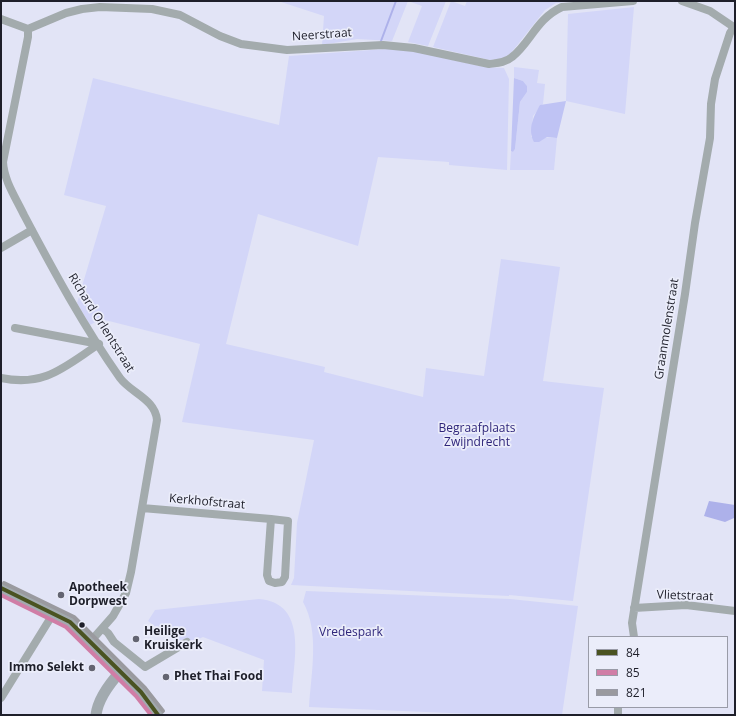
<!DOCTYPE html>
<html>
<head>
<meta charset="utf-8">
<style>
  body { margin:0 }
  #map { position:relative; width:736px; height:716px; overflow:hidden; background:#e2e4f6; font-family:"Open Sans",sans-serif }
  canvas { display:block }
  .frame { position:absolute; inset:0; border:2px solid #1e1f2a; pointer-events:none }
  .legend { position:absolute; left:588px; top:636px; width:140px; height:72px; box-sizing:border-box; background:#ebedfa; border:1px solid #999ba7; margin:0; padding:5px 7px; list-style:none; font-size:12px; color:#1e1f2a }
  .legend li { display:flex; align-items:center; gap:8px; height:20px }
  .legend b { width:20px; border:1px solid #999ba7 }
</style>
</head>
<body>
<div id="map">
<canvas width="736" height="716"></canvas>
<div class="frame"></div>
<ul class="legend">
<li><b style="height:5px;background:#4a5321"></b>84</li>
<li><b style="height:5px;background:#d07da6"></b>85</li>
<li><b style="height:5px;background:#9a9a9f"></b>821</li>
</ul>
</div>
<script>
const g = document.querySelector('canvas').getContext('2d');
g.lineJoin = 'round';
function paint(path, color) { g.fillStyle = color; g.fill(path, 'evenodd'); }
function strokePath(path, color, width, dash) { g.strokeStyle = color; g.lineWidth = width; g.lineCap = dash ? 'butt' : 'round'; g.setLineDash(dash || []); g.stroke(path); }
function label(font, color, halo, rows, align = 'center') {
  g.font = font + ' "Open Sans",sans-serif'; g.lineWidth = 3.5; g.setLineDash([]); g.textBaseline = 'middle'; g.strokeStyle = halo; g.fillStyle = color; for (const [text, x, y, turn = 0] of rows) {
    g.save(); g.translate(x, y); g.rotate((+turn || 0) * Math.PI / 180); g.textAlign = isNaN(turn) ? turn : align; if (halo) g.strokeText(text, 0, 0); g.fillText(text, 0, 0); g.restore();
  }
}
paint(new Path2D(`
  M278 1H446L428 46 408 42 422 6 408 1 392 41 357 39 322 45 324 16Z
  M451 1 465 6 467 1H571L556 3 545 10 511 53 502 59 490 60 433 47Z
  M634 7 625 114 566 101 568 14Z
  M399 48 485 67 504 68 509 79 507 170 449 165V162L378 157 358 246 258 214 226 344 325 367 324 372 423 397 426 368 484 376 501 259 560 267 543 381 604 388 573 601 509 595V596L291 585 294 578 297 523 314 440 182 422 200 344 101 319 90 325 77 303 106 206 64 195 93 78 279 125 289 56Z
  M514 67 539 70 537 83 545 84 543 104 533 116 531 137 557 138 554 170H510L511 151 513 152 515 149 520 102 527 92V86L523 81 514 78Z
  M306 591 510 599 578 606 562 715H496L309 707C311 674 320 632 303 602Z
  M259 599C308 603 294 659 292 693L262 691 264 660 203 637C192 643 187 639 177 643L148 621 155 610Z`), '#d3d6f8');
paint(new Path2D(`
  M514 78 523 81 527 86V92L520 102 515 149 513 152 511 151Z
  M566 101 557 138 547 137 539 142H534C527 129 534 116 540 105Z`), '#bfc3f4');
paint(new Path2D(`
  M709 501 735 505 734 518 725 522 704 516Z`), '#adb1ea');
strokePath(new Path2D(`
  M381 41 396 1`), '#adb1ea', 2);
strokePath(new Path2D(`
  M682 1 710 11 735 28
  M1 19 28 29 66 13 82 9 100 7 152 9 180 15 220 36 241 44 287 50 383 45 414 48 489 64C497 63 505 63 512 57 531 42 536 19 562 7L633 1
  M28 29V37L3 162C4 181 16 198 24 215 53 270 84 327 120 378 131 393 155 399 157 420L131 572 126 593 113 616 91 641
  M1 248 32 230
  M15 328 99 344
  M1 378C45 387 64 367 99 344
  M142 508 271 519 288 521 285 577 282 582 275 583 269 581 267 575 271 519
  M634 608 686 605 735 611
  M103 629 108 633 114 642 145 667 187 642
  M634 637 632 623 685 294 695 223 710 138 711 104 715 79 730 33 734 27
  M1 698 53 614
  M618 707V715`), '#a3abad', 8);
strokePath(new Path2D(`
  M1 588 70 622 141 692 158 715
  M96 715C98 698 110 683 121 671`), '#a2aaaf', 11);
strokePath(new Path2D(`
  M1 588 70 622 141 692 158 715`), '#4a5321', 4);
strokePath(new Path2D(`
  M1 595 66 627 136 696 151 715`), '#d07da6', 4);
strokePath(new Path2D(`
  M4 583 74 617 145 688 163 711`), '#9a9a9f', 4);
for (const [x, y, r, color] of [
  [61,595,4,"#636471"],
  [82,625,3.5,"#1e1f2a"],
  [136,639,4,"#636471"],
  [92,668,4,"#636471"],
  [166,677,4,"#636471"]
]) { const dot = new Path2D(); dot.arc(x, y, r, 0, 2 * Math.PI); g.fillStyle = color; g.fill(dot); strokePath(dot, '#ebedfa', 1.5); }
label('12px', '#1e1f2a', '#ebedfa', [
  ["Neerstraat",322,35,-4],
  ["Richard Orlentstraat",101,323,58],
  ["Graanmolenstraat",667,329,-81],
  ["Kerkhofstraat",207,502,5],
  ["Vlietstraat",685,596,2]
]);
label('12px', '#2f267b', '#ebedfa', [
  ["Begraafplaats",477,429],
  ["Zwijndrecht",477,443],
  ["Vredespark",351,633]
]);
label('bold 12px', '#1e1f2a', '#ebedfa', [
  ["Apotheek",69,588],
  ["Dorpwest",69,602],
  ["Heilige",144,632],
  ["Kruiskerk",144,646],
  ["Immo Selekt",84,668,"right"],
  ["Phet Thai Food",174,677]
], 'left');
</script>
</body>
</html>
